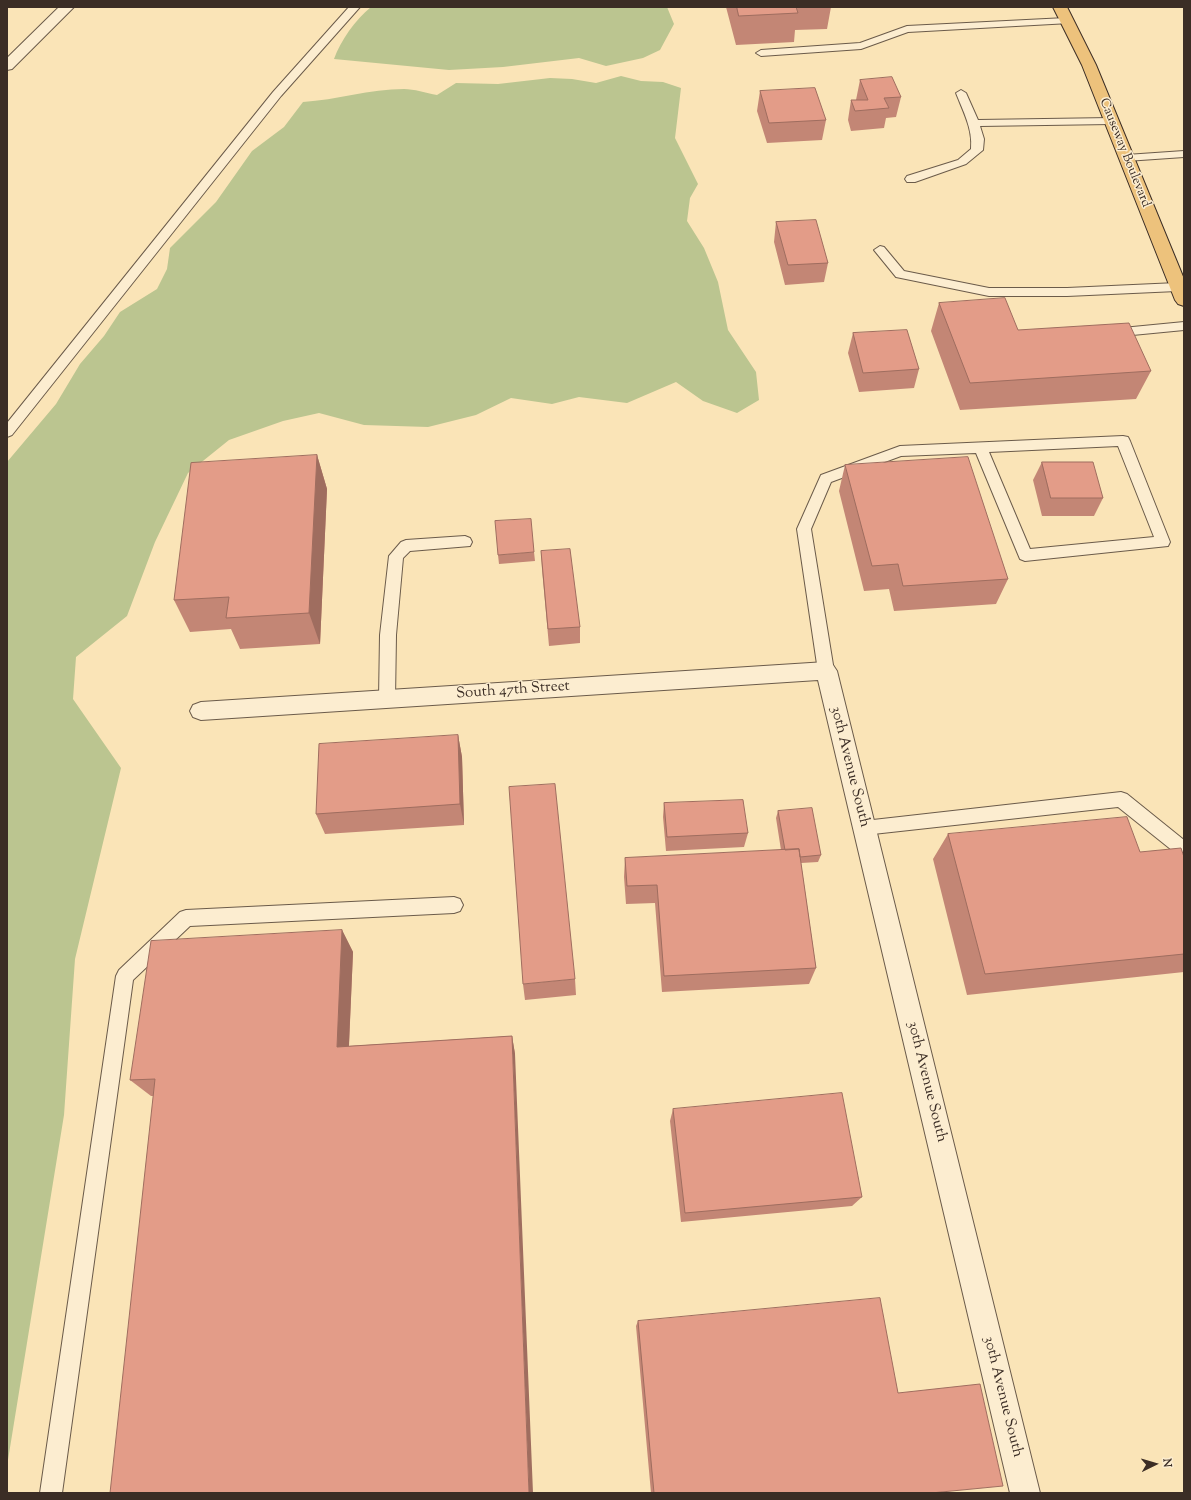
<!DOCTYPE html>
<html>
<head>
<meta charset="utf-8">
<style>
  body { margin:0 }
  #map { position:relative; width:1191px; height:1500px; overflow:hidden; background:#fae4b7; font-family:"Sorts Mill Goudy",serif }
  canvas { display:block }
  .frame { position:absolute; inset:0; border:8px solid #3b2d25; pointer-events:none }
  .north { position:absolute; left:1135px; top:1444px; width:40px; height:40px; -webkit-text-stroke:3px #fcedd0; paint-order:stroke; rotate:85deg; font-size:11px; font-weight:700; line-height:16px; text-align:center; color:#3b2d25 }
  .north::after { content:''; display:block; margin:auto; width:14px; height:18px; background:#3b2d25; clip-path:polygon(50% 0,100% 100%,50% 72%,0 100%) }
</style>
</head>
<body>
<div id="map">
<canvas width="1191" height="1500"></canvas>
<div class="frame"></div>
<div class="north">N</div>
</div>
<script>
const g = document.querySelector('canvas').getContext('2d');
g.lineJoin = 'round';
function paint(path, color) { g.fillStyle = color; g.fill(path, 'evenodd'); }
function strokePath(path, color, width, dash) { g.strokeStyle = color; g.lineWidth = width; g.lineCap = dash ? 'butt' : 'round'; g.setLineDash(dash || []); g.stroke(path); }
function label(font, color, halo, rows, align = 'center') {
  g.font = font + ' "Sorts Mill Goudy",serif'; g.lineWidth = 3; g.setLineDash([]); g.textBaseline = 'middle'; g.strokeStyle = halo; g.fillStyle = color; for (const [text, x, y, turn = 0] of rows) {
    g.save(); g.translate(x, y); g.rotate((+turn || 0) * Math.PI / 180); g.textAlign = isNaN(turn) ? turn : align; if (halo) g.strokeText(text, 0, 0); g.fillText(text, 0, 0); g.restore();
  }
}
paint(new Path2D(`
  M371 7H667L674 24 660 50 643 58 606 66 579 58 503 67 449 70 334 59C341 40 355 20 371 7Z
  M621 76 641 81 663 82 681 88 675 138 698 184 690 198 687 221 704 248 718 282 728 330 756 372 759 400 737 413 703 401 676 382 627 403 579 397 552 404 511 398 476 415 428 427 364 425 319 413 283 421 229 440 188 473 155 542 127 616 76 657 73 699 121 768 75 959 64 1115 7 1466V462L56 404 80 364 104 336 120 312 157 289 167 269 170 248 216 202 252 151 284 127 303 102C336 100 370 89 404 89 414 89 426 93 437 95L456 83 498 84 550 78 572 79 596 83Z`), '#bbc590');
const service = new Path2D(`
  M349 7H360L281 96 12 435 7 437V423L273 92Z
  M1066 18 1071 21 1070 23 908 32 861 49 761 56 756 53 761 50 860 43 907 26Z
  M961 90 966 93 978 120 1111 118 1117 121 1111 124 980 126 984 139 983 150 966 164 915 182H907L905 179 907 176 958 160 971 149C973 129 963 111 956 93Z
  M1184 151V157L1126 161 1120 158 1126 155Z
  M880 246 884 247 904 271 989 288H1067L1177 283 1181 284 1183 287 1181 290 1177 291 1067 296H989L896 277 874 250Z
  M1184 322V330L1112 337 1107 336 1106 333 1107 330 1112 329Z
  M1123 436 1128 437 1130 441 1170 542 1168 546 1025 561 1020 559 976 453 901 456 831 482 811 529 834 671 831 676 826 677 821 676 818 671 797 529 821 475 900 446ZM1118 446 1154 537 1030 549 989 452Z
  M465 536 470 538 472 542 470 546 410 551 403 558 396 635 395 699 393 704 387 706 381 704 379 699 380 635 389 556 401 542 406 540Z
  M1121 792 1127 794 1184 840V858L1178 855 1118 807 864 835 858 833 856 828 858 823 864 821Z
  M454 897 460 899 463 905 460 911 454 913 190 926 133 980 62 1493H40L116 976 119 970 180 912 186 910Z`);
const minor = new Path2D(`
  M59 7H74L12 69 7 70V58Z
  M826 662 833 665 837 671 1040 1493H1010L818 680 201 720 193 717 190 711 193 705 201 702Z`);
const primary = new Path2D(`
  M1053 7H1067L1096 65 1184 279V306L1178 304 1175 300 1082 65Z`);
strokePath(service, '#6b5b4a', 2);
strokePath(minor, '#6b5b4a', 2);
strokePath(primary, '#3b2d25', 2);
paint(service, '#fcedd0');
paint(minor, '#fcedd0');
paint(primary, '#edc27c');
paint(new Path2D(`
  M726 7H831L827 29 795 30 794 42 736 45Z
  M860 80 901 97 896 117 886 118 884 128 851 131 848 120 851 100H856Z
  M760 91 826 120 822 140 767 143 757 111Z
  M776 222 828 263 824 282 785 285 774 242Z
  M939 303 1018 330 1151 371 1136 399 960 410 931 331Z
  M853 333 919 369 914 388 859 392 848 353Z
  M317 455 327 489 320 644 240 649 231 629 190 632 174 600Z
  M1042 462 1103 498 1094 516H1042L1033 480Z
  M845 465 1008 579 996 604 894 611 889 589 864 591 839 491Z
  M541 551 580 627V643L549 646 542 569Z
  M534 552 535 561 499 564 498 555Z
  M458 735 462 757 464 825 325 834 316 814Z
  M664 803 748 833 744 847 666 851 663 817Z
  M778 811 821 855 818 862 801 863 816 968 809 984 662 992 655 903 626 904 624 877 625 858 781 850 776 818Z
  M948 834 1140 852 1184 857V972L967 995 933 859Z
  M342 930 353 952 349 1046 512 1036 515 1054 154 1096H151L130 1080Z
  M575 979 576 995 525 1000 523 984Z
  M673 1109 862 1197 852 1206 681 1222 670 1121Z
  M638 1321 898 1393 931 1493H651L636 1326Z`), '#c38675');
paint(new Path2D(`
  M317 455 327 489 320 644 309 613Z
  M458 735 462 757 464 825 460 804Z
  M342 930 353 952 348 1065 337 1047Z
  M512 1036 515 1054 533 1493H529Z`), '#9f6d5f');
const building = new Path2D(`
  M737 7H796L798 13 739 16Z
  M892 77 901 97 884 98 889 108 855 111 851 100H868L860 80Z
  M815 88 826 120 769 123 760 91Z
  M816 220 828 263 788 265 776 222Z
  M1005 298 1018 330 1129 323 1151 371 970 383 939 303Z
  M907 330 919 369 863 373 853 333Z
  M317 455 309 613 226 618 229 597 174 600 191 463Z
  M968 457 1008 579 903 586 898 564 872 566 845 465Z
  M1042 462H1093L1103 498H1051Z
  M531 519 534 552 498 555 495 521Z
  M570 549 580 627 548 629 541 551Z
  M458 735 460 804 316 814 319 744Z
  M555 784 575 979 523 984 509 787Z
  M743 800 748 833 667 837 664 803Z
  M812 808 821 855 800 857 799 849 785 850 778 811Z
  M1127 817 1140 852 1181 848 1184 857V954L985 974 948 834Z
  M799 849 816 968 664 976 657 885 627 886 625 858Z
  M342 930 337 1047 512 1036 529 1493H110L155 1079 130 1080 151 941Z
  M842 1093 862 1197 685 1213 673 1109Z
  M880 1298 898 1393 980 1384 1003 1486 931 1493H654L638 1321Z`);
paint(building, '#e39c88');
strokePath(building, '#9f6d5f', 1);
label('13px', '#3b2d25', '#fcedd0', [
  ["Causeway Boulevard",1124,153,68]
]);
label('15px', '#3b2d25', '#fcedd0', [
  ["South 47th Street",513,691,-4],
  ["30th Avenue South",849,767,76],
  ["30th Avenue South",926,1082,76],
  ["30th Avenue South",1002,1397,76]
]);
</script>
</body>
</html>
